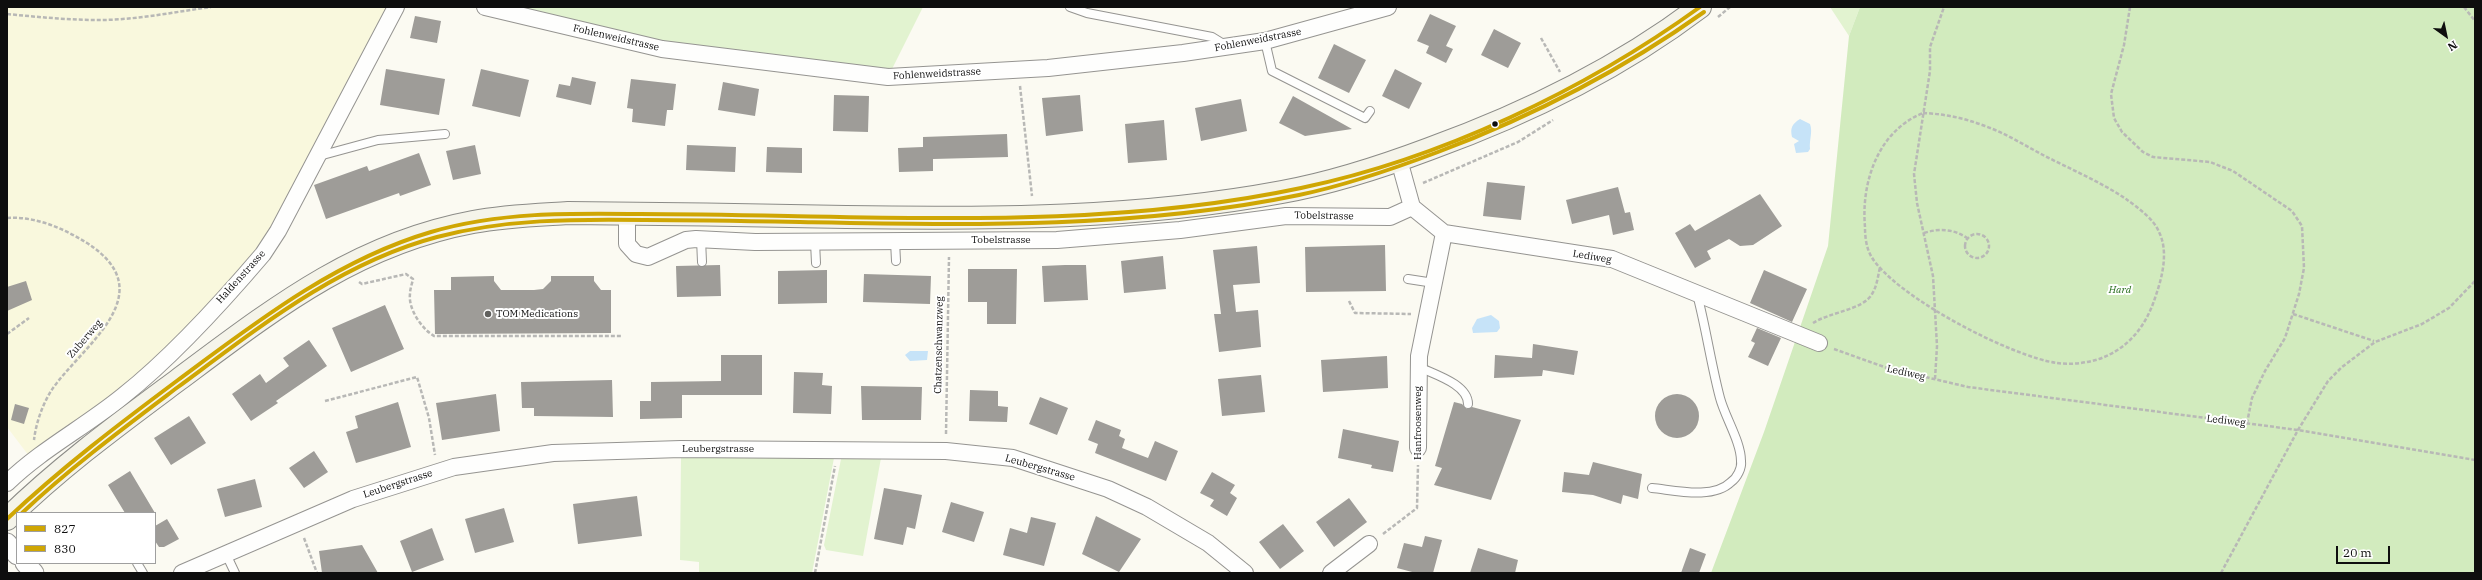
<!DOCTYPE html>
<html>
<head>
<meta charset="utf-8">
<style>
  body { margin:0 }
  #map { position:relative; width:2482px; height:580px; overflow:hidden; background:#fbfaf2; font-family:"IBM Plex Serif",serif }
  canvas { display:block }
  .frame { position:absolute; inset:0; border:8px solid #0e0e0e; pointer-events:none }
  .legend { position:absolute; left:16px; top:512px; width:140px; height:52px; box-sizing:border-box; background:#fff; border:1px solid #9f9f9f; margin:0; padding:5px 7px; list-style:none; font-size:12px; color:#0e0e0e }
  .legend li { display:flex; align-items:center; gap:8px; height:20px }
  .legend b { width:20px; border:1px solid #9f9f9f }
  .north { position:absolute; left:2426px; top:16px; width:40px; height:40px; -webkit-text-stroke:3px #fff; paint-order:stroke; rotate:147deg; font-size:11px; font-weight:700; line-height:16px; text-align:center; color:#0e0e0e }
  .north::after { content:''; display:block; margin:auto; width:14px; height:18px; background:#0e0e0e; clip-path:polygon(50% 0,100% 100%,50% 72%,0 100%) }
  .scale { position:absolute; left:2336px; top:546px; width:54px; height:18px; box-sizing:border-box; border:2px solid #0e0e0e; border-top:0; padding-left:5px; font-size:12px; line-height:14px; white-space:nowrap; color:#0e0e0e; -webkit-text-stroke:3px #fff; paint-order:stroke }
</style>
</head>
<body>
<div id="map">
<canvas width="2482" height="580"></canvas>
<div class="frame"></div>
<ul class="legend">
<li><b style="height:5px;background:#cfa603"></b>827</li>
<li><b style="height:5px;background:#cfa603"></b>830</li>
</ul>
<div class="north">N</div>
<div class="scale">20 m</div>
</div>
<script>
const g = document.querySelector('canvas').getContext('2d');
g.lineJoin = 'round';
function paint(path, color) { g.fillStyle = color; g.fill(path, 'evenodd'); }
function strokePath(path, color, width, dash) { g.strokeStyle = color; g.lineWidth = width; g.lineCap = dash ? 'butt' : 'round'; g.setLineDash(dash || []); g.stroke(path); }
function label(font, color, halo, rows, align = 'center') {
  g.font = font + ' "IBM Plex Serif",serif'; g.lineWidth = 4; g.setLineDash([]); g.textBaseline = 'middle'; g.strokeStyle = halo; g.fillStyle = color; for (const [text, x, y, turn = 0] of rows) {
    g.save(); g.translate(x, y); g.rotate((+turn || 0) * Math.PI / 180); g.textAlign = isNaN(turn) ? turn : align; if (halo) g.strokeText(text, 0, 0); g.fillText(text, 0, 0); g.restore();
  }
}
paint(new Path2D(`
  M7 7H396L278 231 163 361 32 460 7 427Z`), '#f9f8dd');
paint(new Path2D(`
  M485 7H923L888 77 662 49Z
  M1830 7H1860L1849 36Z
  M681 458H834L812 573H699V562L680 560Z
  M881 458 863 556 826 550 824 545 841 459Z`), '#e2f3d0');
paint(new Path2D(`
  M1860 7H2475V573H1711L1764 432 1828 246 1849 36Z`), '#d2ebbe');
paint(new Path2D(`
  M1800 119 1810 124C1813 132 1809 140 1810 149L1808 152 1796 153 1794 144 1799 141 1792 137C1790 128 1792 124 1800 119Z
  M1491 315 1499 321 1500 328 1497 332 1473 333 1472 328 1477 319Z
  M910 351H928L927 360 910 361 905 355Z`), '#c6e3f8');
paint(new Path2D(`
  M1430 14 1456 26 1446 46 1453 49 1446 63 1426 53 1429 46 1417 41Z
  M415 16 441 21 437 43 410 38Z
  M1494 29 1521 43 1508 68 1481 55Z
  M1334 44 1366 60 1349 93 1318 78Z
  M386 69 445 79 439 115 380 105Z
  M481 69 529 80 520 117 472 106Z
  M1395 69 1422 83 1409 109 1382 96Z
  M572 77 596 82 591 105 556 97 559 84 570 86Z
  M631 79 676 84 673 110H667L665 126 632 122 633 109 627 108Z
  M723 82 759 89 755 116 718 110Z
  M834 95 869 96 868 132 833 131Z
  M1080 95 1083 131 1046 136 1042 98Z
  M1293 96 1352 129 1305 136 1279 123Z
  M1241 99 1247 131 1201 141 1195 108Z
  M1164 120 1167 160 1128 163 1125 124Z
  M1007 134 1008 157 933 159V171L899 172 898 148 923 147V137Z
  M475 145 481 174 453 180 446 151Z
  M687 145 736 147 735 172 686 170Z
  M767 147 802 148V173L766 172Z
  M419 153 431 185 400 196 399 193 326 219 314 185 367 166 369 171Z
  M1487 182 1525 186 1521 220 1483 216Z
  M1618 187 1625 213 1630 212 1634 230 1613 235 1609 215 1572 224 1566 200Z
  M1760 194 1782 226 1753 245 1740 246 1729 239 1707 251 1711 259 1695 268 1675 233 1690 224 1695 231Z
  M1385 245 1386 291 1306 292 1305 247Z
  M1257 246 1260 283 1233 285 1236 312 1258 310 1261 347 1219 352 1214 314H1221L1213 250Z
  M1163 256 1166 289 1124 293 1121 261Z
  M720 265 721 296 677 297 676 266Z
  M1065 265H1086L1088 300 1044 302 1042 266Z
  M968 269H1017L1016 324H987V302H968Z
  M827 270V303L778 304V271Z
  M1764 270 1807 289 1792 322 1750 303Z
  M864 274 931 276 930 304 863 302Z
  M494 276V281L501 290H534L543 289 551 281V276H594V281L601 290H611V333L435 334 434 290H451V277Z
  M26 281 32 300 7 311V287Z
  M385 305 404 349 351 372 332 328Z
  M1757 328 1781 338 1768 366 1748 357 1755 343 1751 341Z
  M309 340 327 366 276 401 278 403 251 421 232 394 260 374 266 383 289 366 283 358Z
  M1533 344 1578 351 1574 375 1543 370 1542 376 1494 378 1495 355 1532 358Z
  M721 355H762V395H682V418L640 419V401H651V382L721 381Z
  M1387 356 1388 388 1323 392 1321 360Z
  M794 372 823 373 822 385 832 386 831 414 793 413Z
  M1261 375 1265 412 1222 416 1218 379Z
  M612 380 613 417 534 416V408H522L521 382Z
  M861 386 922 387 921 420H862Z
  M970 390 998 391V406L1008 407 1007 422 969 421Z
  M496 394 500 431 442 440 436 403Z
  M1655 416a22 22 0 1 1 44 0a22 22 0 1 1-44 0Z
  M1040 397 1068 408 1057 435 1029 424Z
  M398 402 411 447 356 463 346 432 358 428 355 416Z
  M1454 402 1462 404 1467 409 1472 407 1521 420 1491 500 1434 485 1442 468 1435 466Z
  M15 404 29 408 24 424 11 420Z
  M189 416 206 443 171 465 154 438Z
  M1096 420 1121 430 1119 436 1125 439 1122 448 1148 458 1155 441 1178 451 1166 481 1095 453 1098 444 1088 440Z
  M1343 429 1399 441 1393 472 1371 468 1372 465 1338 458Z
  M314 451 328 472 304 488 289 468Z
  M1593 462 1642 474 1638 499 1623 495 1621 504 1593 495 1562 492 1564 472 1589 475Z
  M130 471 155 513H125L108 485Z
  M1212 472 1235 485 1230 493 1237 498 1227 516 1210 506 1214 500 1200 493Z
  M255 479 262 507 225 517 217 489Z
  M884 488 922 495 915 529 907 527 903 545 874 539Z
  M637 496 642 536 578 544 573 504Z
  M1349 498 1367 522 1334 547 1316 522Z
  M951 502 984 512 974 542 942 532Z
  M504 508 514 542 475 553 465 519Z
  M1096 516 1141 539 1119 572 1082 554Z
  M1031 517 1056 523 1044 566 1003 555 1010 528 1027 533Z
  M167 519 179 539 164 547H159L155 541V526Z
  M1283 524 1304 551 1280 569 1259 542Z
  M432 528 444 560 412 572 400 541Z
  M1425 536 1442 540 1433 573H1416L1397 568 1404 543 1422 547Z
  M362 545 378 573H322L319 551Z
  M1478 548 1518 560 1515 573H1470Z
  M1690 548 1706 554 1699 573H1681Z`), '#9e9c98');
const service = new Path2D(`
  M1070 7 1087 13 1212 37 1225 45
  M1265 41 1272 71 1365 118 1370 111
  M319 156 378 140 445 134
  M701 239 702 262
  M895 241 896 261
  M815 242 816 263
  M1408 279 1434 283
  M1419 367C1433 374 1468 384 1468 404
  M1652 488C1674 490 1713 500 1731 482 1737 478 1742 468 1741 461 1741 442 1725 417 1720 398 1711 364 1706 328 1697 294
  M226 554 235 573
  M137 563 143 573`);
const minor = new Path2D(`
  M485 7 662 49 888 77 1048 68 1183 53 1265 41 1388 7
  M1399 160 1412 207 1444 233 1612 259 1819 343
  M627 214V244L636 254 648 257 686 240 696 239 755 242 1057 240 1180 230 1286 216 1390 217 1412 207
  M1418 448 1419 356 1444 233
  M7 483C42 449 85 427 123 396 171 358 223 301 263 254L278 231 396 7
  M182 573 353 499 454 467 553 453 681 449 946 451 1013 458 1108 489 1147 507 1208 543 1245 573
  M1331 573 1369 544`);
const tertiary = new Path2D(`
  M7 543 17 555
  M25 563 34 573`);
const secondary = new Path2D(`
  M7 519C60 467 119 424 178 380 272 310 355 244 473 222 504 216 536 215 568 213 661 214 753 215 846 217 991 219 1138 219 1282 192 1332 183 1381 167 1429 149 1526 114 1618 69 1700 7`);
strokePath(service, '#959491', 10);
strokePath(minor, '#959491', 18);
strokePath(tertiary, '#959491', 21);
strokePath(secondary, '#8b8b87', 24);
strokePath(new Path2D(`
  M2130 7 2124 45 2111 94 2114 118 2122 132 2143 152 2153 157 2210 162 2233 171 2292 211 2302 226 2304 268 2299 294 2285 338 2265 371 2252 398 2247 423
  M2464 7 2475 21
  M7 14C38 17 68 20 99 20 136 20 174 12 211 7
  M1718 17 1730 7
  M1541 38 1560 72
  M1020 86 1032 196
  M1923 113C1945 114 1964 118 1985 126 2005 133 2024 145 2043 155 2070 169 2101 182 2126 199 2137 207 2154 219 2159 232 2169 252 2162 278 2155 298 2146 326 2128 349 2099 359 2086 363 2071 365 2057 363 2012 357 1894 296 1871 256 1866 247 1865 236 1865 227 1861 182 1878 131 1923 113Z
  M1423 183 1518 142 1553 120
  M7 218C35 216 63 228 87 243 166 294 80 347 51 391 42 406 36 423 34 440
  M1924 233C1939 228 1954 229 1967 238
  M1965 246a12 12 0 1 1 24 0a12 12 0 1 1-24 0Z
  M359 282 362 284 406 274 413 279C412 284 410 289 410 294 408 309 422 329 434 336H622
  M1349 301 1355 313 1411 314
  M2293 314 2374 341
  M1813 323C1830 312 1863 310 1872 294 1877 286 1878 276 1880 267
  M7 334 29 318
  M1834 349 1887 368 1968 387 2298 430 2475 460
  M1935 379 1937 346 1933 276 1917 203 1914 174 1930 71V47L1944 7
  M325 401 417 377 429 418 435 455
  M946 434 949 257
  M1383 534 1417 508 1418 465
  M304 538 317 573
  M815 573 835 466
  M2221 573 2298 430 2328 381 2342 367 2375 342 2422 324 2449 308 2475 281`), '#b8b8b6', 2.5, [4, 2]);
strokePath(service, '#fefefd', 8);
strokePath(minor, '#fefefd', 16);
strokePath(tertiary, '#fefefd', 19);
strokePath(secondary, '#f5f4ea', 22);
strokePath(new Path2D(`
  M7 519C61 468 119 424 178 380 256 322 336 260 431 232 499 212 570 213 640 214 689 214 739 215 788 216 958 219 1133 224 1301 188 1440 159 1585 90 1700 7`), '#cfa603', 4);
strokePath(new Path2D(`
  M22 513C71 467 125 427 178 387 258 328 339 263 437 237 505 219 574 219 645 220 696 220 748 221 800 222 966 225 1136 229 1299 195 1347 185 1393 169 1438 152 1533 116 1621 71 1704 12`), '#cfa603', 4);
for (const [x, y, r, color] of [
  [1495,124,3.5,"#0e0e0e"],
  [488,314,4,"#61615e"]
]) { const dot = new Path2D(); dot.arc(x, y, r, 0, 2 * Math.PI); g.fillStyle = color; g.fill(dot); strokePath(dot, '#fff', 1.5); }
label('10px', '#0e0e0e', '#fff', [
  ["Fohlenweidstrasse",616,38,13],
  ["Fohlenweidstrasse",1258,40,-11],
  ["Fohlenweidstrasse",937,74,-3],
  ["Tobelstrasse",1324,216,1],
  ["Tobelstrasse",1001,240],
  ["Lediweg",1592,257,10],
  ["Haldenstrasse",241,277,-48],
  ["Zuberweg",85,339,-49],
  ["Chatzenschwanzweg",939,345,-89],
  ["Lediweg",1906,373,13],
  ["Lediweg",2226,421,7],
  ["Hanfroosenweg",1418,423,-90],
  ["Leubergstrasse",718,449],
  ["Leubergstrasse",1040,468,16],
  ["Leubergstrasse",398,484,-18]
]);
label('italic 10px', '#246b19', '#fff', [
  ["Hard",2120,290]
]);
label('10px', '#0e0e0e', '#fff', [
  ["TOM Medications",496,314]
], 'left');
</script>
</body>
</html>
